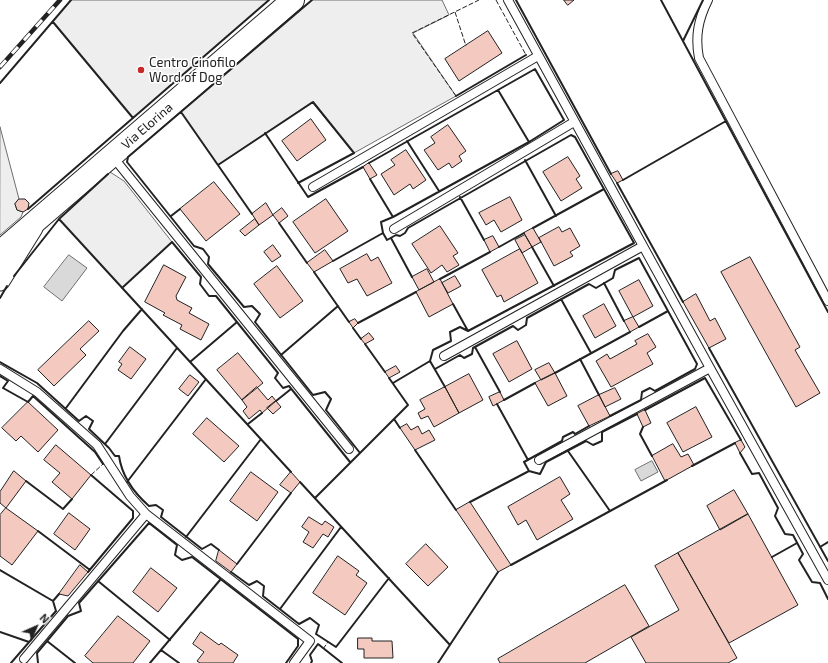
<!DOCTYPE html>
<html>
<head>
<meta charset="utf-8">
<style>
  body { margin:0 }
  #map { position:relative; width:828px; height:663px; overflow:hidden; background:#fff; font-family:"Exo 2",sans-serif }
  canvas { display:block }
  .north { position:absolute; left:16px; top:607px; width:40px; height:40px; -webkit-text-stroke:3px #fff; paint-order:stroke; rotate:45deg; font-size:11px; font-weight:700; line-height:16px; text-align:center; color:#222 }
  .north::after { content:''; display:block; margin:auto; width:14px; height:18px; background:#222; clip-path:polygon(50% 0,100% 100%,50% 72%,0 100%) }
</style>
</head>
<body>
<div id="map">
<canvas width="828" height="663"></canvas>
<div class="north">N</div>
</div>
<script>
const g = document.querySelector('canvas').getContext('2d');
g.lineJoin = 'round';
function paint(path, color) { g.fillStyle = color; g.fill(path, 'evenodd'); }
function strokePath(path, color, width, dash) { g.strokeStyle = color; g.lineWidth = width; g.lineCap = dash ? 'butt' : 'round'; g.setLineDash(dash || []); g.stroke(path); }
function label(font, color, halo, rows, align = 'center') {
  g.font = font + ' "Exo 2",sans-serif'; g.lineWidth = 3; g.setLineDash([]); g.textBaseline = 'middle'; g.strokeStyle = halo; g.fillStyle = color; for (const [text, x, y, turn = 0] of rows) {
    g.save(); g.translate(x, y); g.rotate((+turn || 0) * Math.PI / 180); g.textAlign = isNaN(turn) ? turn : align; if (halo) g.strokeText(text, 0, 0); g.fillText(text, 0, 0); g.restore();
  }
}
const green = new Path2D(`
  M71 0H269L133 118 53 22Z
  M312 0H442L449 15 413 33 456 96 354 153 312 102 218 165 181 112Z
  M0 127 19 199 15 204 17 210 23 212 21 217 0 235Z
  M110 172 124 181 172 242 122 288 59 219Z`);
paint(green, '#eee');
strokePath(green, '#6f6f6f', 1);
const water = new Path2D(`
  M69 255 87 268 62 301 44 287Z
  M652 461 658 472 641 481 635 470Z`);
paint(water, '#d9d9d9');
strokePath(water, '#6f6f6f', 1);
const building = new Path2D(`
  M564 0H574L568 5Z
  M488 31 502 53 459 81 445 59Z
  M311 119 326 140 297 161 282 141Z
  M448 125 466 151 459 156 462 161 452 168 449 163 438 170 424 150 435 143 431 137Z
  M406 150 426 180 413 189 410 184 394 195 381 174 395 165 391 160Z
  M568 157 580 176 576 179 582 188 561 201 543 172Z
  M369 163 377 175 370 179 363 167Z
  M618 171 623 180 617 183 611 174Z
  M214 182 240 214 206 241 180 209Z
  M510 197 522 220 501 232 494 220 486 225 479 213Z
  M19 199H25L29 203 28 209 23 212 17 210 15 204Z
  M326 199 348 231 315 253 293 222Z
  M266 203 273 215 259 225 252 214Z
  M282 208 288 216 279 223 273 215Z
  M255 219 259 225 245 236 240 231Z
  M440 226 458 253 453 256 459 265 447 272 442 265 431 273 412 244Z
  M559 227 562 232 570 228 580 246 570 252 573 256 554 266 539 238Z
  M533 228 541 242 532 247 524 233Z
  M525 235 532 247 522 253 515 240Z
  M493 236 499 247 490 252 484 240Z
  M273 245 281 256 272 262 264 252Z
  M520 249 538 283 504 302 501 295 497 297 482 270Z
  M325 250 333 261 314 272 307 263Z
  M367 254 371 261 378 257 392 283 367 296 357 279 348 283 340 269Z
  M750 257 800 347 795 350 820 393 796 407 721 272Z
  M164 265 186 277 176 296 177 300 192 308 189 313 209 324 201 340 180 329 182 325 163 315 165 313 145 302Z
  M277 266 303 301 280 318 254 284Z
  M427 269 434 282 419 290 412 277Z
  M455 276 461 286 448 293 442 283Z
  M440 279 453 304 429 317 416 292Z
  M639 280 653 306 633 317 619 291Z
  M696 294 710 321 715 318 726 339 709 348 683 302Z
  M604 304 616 326 595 338 583 316Z
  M633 317 639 327 630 332 624 321Z
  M355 319 358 323 353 328 349 322Z
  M89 321 99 331 80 349 86 355 54 386 38 370Z
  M369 333 374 339 365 344 361 339Z
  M648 334 656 347 647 353 653 364 611 387 596 361 607 354 610 359 637 344 635 341Z
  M517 341 532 369 509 382 493 354Z
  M130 347 146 359 131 379 118 370 122 364 119 362Z
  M238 353 263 383 242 400 217 370Z
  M549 363 555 373 541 380 535 370Z
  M396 366 400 372 389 378 385 372Z
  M555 373 567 396 548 406 535 383Z
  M469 374 483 400 459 413 445 387Z
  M190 375 199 382 188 396 179 389Z
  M257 387 268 400 272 396 276 401 262 413 260 410 249 419 243 411 247 407 242 400Z
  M445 387 459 413 434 427 428 416 421 419 418 413 425 409 420 400Z
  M615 388 621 399 605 407 599 395Z
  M500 392 504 400 493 406 489 397Z
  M599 395 610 416 589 426 578 406Z
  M276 401 281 407 273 414 267 408Z
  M28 402 58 430 38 452 21 436 16 441 2 428Z
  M696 407 712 437 683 452 667 423Z
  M645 410 651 423 643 427 637 414Z
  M207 418 239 446 224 462 193 434Z
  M407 424 411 430 418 426 422 434 429 430 435 440 415 450 400 428Z
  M741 440 745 447 740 453 735 443Z
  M673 444 681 457 688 454 694 465 665 481 652 456Z
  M56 445 91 475 72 499 52 482 60 473 44 460Z
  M14 471 26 481 6 508 0 503V492Z
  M251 472 278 492 257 521 230 501Z
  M291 472 300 482 291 493 280 485Z
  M560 477 570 494 561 500 573 519 537 540 526 520 518 525 508 507Z
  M734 490 748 514 720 530 707 506Z
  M470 502 511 565 498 572 456 510Z
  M6 508 38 531 12 565 0 556V515Z
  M69 513 90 529 75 550 54 534Z
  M748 514 798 605 729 643 678 553Z
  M309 517 322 525 325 521 334 527 328 537 323 534 313 548 303 542 309 532 302 527Z
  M426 544 448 567 428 586 406 564Z
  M219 550 237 564 231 572 216 561Z
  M678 553 737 658 728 663H646L631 637 679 610 655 566Z
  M338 556 359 571 356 575 367 583 345 615 313 593Z
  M80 565 88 572 68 596 59 594Z
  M151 568 177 588 158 612 133 592Z
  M625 585 649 626 585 663H500L498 659Z
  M118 616 150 641 133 663H93L85 656Z
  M201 632 219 645 221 643 238 655 233 663H200L197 661 204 652 193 644Z
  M358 638H372V641H392L393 658H364V649H358Z`);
paint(building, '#f3c9c0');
strokePath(building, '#222', 1);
const service = new Path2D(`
  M508 0 710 368 828 580
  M708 0C698 20 695 37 699 58L828 301
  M113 157 349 449
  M313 187 538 56
  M394 229 574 122
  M444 356 643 246
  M0 369 37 392 97 445 130 496 146 514 310 641 294 663
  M539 460 710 368
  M24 659 146 514`);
const tertiary = new Path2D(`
  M0 281 33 228`);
const primary = new Path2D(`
  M0 252 293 0`);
strokePath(service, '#222', 10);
strokePath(tertiary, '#222', 21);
strokePath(primary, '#222', 24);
strokePath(service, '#fff', 8);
strokePath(tertiary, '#fff', 19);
strokePath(primary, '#fff', 22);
const rail = new Path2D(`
  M0 67 60 0`);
strokePath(rail, '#222', 4.5);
strokePath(rail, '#fff', 3, [9]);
strokePath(new Path2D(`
  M496 0 526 55
  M455 12 466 46
  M456 96 412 33 479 0
  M91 475 103 464
  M323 649 328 642`), '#222', 1, [5, 2]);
strokePath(new Path2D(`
  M312 0 128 157 127 162 194 246 203 249 209 257 208 264 244 307 252 306 260 314 255 322 313 395 325 392 331 399 326 410 360 453
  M516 0 611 174
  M661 0 828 312
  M53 22 133 118
  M683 41 703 0
  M0 83 71 0
  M498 90 529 142
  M456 96 526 55
  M181 112 252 214
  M265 133 308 197 363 167
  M407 141 439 191
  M525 160 556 216
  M369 163 535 69 564 120 529 142 393 217 381 222 383 233 387 240 396 235 400 236 405 233 408 228 571 135 575 137 634 243 468 331 460 327 450 332 451 341 433 350 430 361 445 387
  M218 165 313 102 354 153 298 183
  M370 179 393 217
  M623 180 726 121
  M617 183 683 302
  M460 197 484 240
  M28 209 269 0
  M171 216 180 209
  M59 219 291 472
  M279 223 307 263
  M533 228 604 189
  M391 238 412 277
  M499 247 524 233
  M532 247 554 286
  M333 261 383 233
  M314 272 349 322
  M14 276 59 219 108 174
  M440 279 490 252
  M604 283 624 321
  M122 288 172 242 201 277 200 284 209 296H216L278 373 275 378 283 388 289 386 350 462
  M0 298 7 286
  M561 299 591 353
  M453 304 468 331
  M358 323 416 292
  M639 327 668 311
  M353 328 361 339
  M365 344 385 372
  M475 347 500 392
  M709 348 828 561
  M281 355 338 306
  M580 359 599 395
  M0 362 37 383 79 421 86 416 93 421 89 429 109 448 115 456H119C122 477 133 492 149 506L156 505 163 510 161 517 202 549 211 544 219 550
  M190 362 237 322
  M435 369 460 355 464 358 472 354 473 348 513 326 518 330 526 325 527 318 589 284 596 288 613 278 615 270 639 258 697 364 695 369 655 391 650 388 642 392 641 400 610 416
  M555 373 630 332
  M0 376 8 381 3 388 28 402 33 396 95 452 103 464
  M393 383 430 361
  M504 400 535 383
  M276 401 291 389
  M497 404 528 460
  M66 408 123 331 142 309
  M645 410 705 378 741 440
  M394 419 400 428
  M248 424 262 413
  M589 426 575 434 573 432 563 437 562 441 524 462 529 471 540 474 546 462 586 441 593 445 602 441V432L637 414
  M643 427 640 434 652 456
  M105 444 177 348
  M415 450 456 510
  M568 451 610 511
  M740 453 752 474 759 473 778 508 775 516 785 534 793 535 803 554 799 560 812 582 820 583 828 599
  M692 466 735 443
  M26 481 63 509 72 499
  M127 482 206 379
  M300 482 450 645
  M315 498 408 405 389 378
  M470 502 529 471
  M38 531 90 570
  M186 537 261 439
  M820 547 828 542
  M772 557 797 543
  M237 564 291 493
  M511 565 667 480
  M0 570 53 601
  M88 572 133 518V511L91 475
  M231 572 249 585 257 581 264 586 263 596 299 624 310 618 319 625 316 634 336 647 389 578
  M98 581 170 640
  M280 609 341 527
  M0 632 29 642
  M47 641 75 663
  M161 650 179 663
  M11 663 56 611 53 601 59 594
  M38 663 37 653 68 616 81 611 79 603 149 523 177 545 175 555 182 560 192 557 298 639V646L286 663
  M150 663 220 580
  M311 663 312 661 310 655 318 644 342 663
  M438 663 498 572`), '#222', 2);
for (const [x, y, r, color] of [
  [141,70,4,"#c62828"]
]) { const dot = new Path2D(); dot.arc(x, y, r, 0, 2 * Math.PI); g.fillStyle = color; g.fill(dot); strokePath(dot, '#fff', 1.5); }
label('13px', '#222', '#fff', [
  ["Centro Cinofilo",149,63],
  ["Word of Dog",149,78]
], 'left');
label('13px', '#222', '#fff', [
  ["Via Elorina",147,126,-41]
]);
</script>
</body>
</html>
